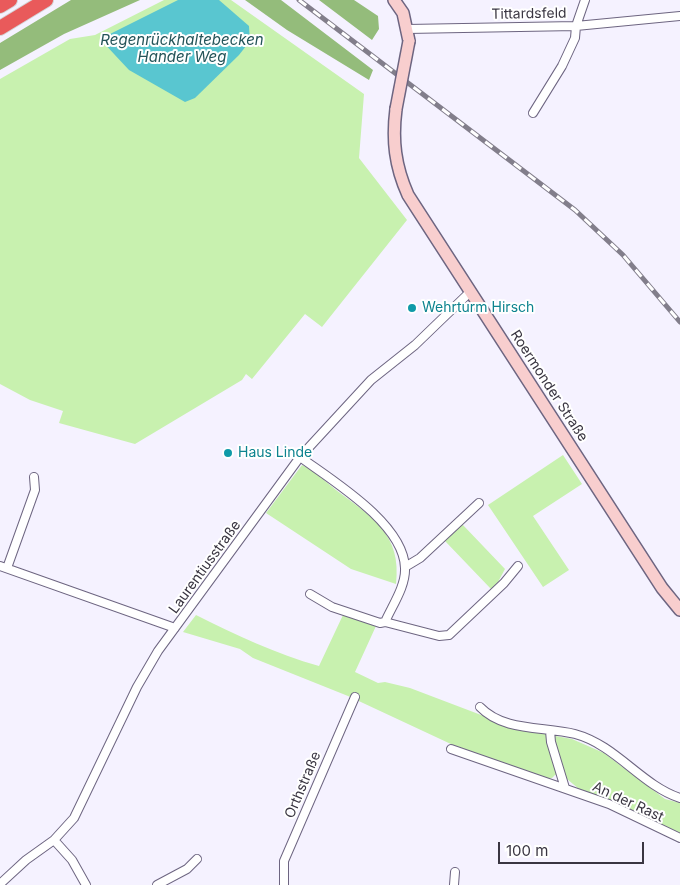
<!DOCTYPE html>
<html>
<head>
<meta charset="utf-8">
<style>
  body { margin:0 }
  #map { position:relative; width:680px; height:885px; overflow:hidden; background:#f5f2ff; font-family:Inter,sans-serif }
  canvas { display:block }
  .scale { position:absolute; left:498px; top:842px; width:146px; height:22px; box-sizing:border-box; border:2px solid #393541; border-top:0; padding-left:6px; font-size:15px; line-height:18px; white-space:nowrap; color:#393541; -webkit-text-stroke:4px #fff; paint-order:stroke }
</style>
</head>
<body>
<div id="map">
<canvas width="680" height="885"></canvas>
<div class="scale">100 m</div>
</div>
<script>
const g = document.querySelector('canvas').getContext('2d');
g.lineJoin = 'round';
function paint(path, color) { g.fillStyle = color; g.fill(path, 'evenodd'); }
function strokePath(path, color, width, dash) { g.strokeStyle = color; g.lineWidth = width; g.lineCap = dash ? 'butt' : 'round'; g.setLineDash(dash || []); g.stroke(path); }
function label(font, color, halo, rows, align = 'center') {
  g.font = font + ' Inter,sans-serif'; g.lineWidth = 4; g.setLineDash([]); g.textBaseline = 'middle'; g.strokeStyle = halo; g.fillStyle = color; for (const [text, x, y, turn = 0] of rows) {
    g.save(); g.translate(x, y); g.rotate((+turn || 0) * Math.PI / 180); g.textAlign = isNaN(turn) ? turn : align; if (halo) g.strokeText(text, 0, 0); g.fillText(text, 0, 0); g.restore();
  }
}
paint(new Path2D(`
  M164 0H231L364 94 359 158 407 220 322 327 305 314 252 379 246 374 242 380 135 444 59 423 63 411 30 400 0 384V79L70 39 95 35Z
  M563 455 582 484 533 516 569 570 543 587 488 505Z
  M302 465C314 470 326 482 336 490 372 517 402 534 396 584L351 569 266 513Z
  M462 524 505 569 498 582 491 589 445 541Z
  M196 615C236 635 276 654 319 666L343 615 376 626 355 672 378 683 385 682 410 688 518 729 572 739 604 753 665 799 680 803V834L611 800 579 789 567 779 555 775 552 778H546L453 745 348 696 253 658 240 649 183 632Z`), '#c8f1af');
paint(new Path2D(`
  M71 0H140L64 34 0 70V43Z
  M245 0H281L373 70 369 80 287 30Z
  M319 0H354L378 16 379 29 372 40Z`), '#94bc7b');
paint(new Path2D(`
  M178 0H219L249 26 250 41 239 55 195 98 185 102 129 70 100 39Z`), '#59c6d0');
const minor = new Path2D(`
  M407 29 576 26 680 16
  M533 113 562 66 575 38 576 26 585 0
  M300 457C333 481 404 524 405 568 406 586 392 606 385 622L439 636 449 635 504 583 518 566
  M0 566 175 628
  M405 567 420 558 479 503
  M7 568 35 490 34 477
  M310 594 332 607 380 623 385 622
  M480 707C504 732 544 726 575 734 616 745 641 785 680 798
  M550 731 551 742 565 788
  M451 749 609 804 680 838
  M54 840 72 860 86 885
  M0 884 26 860 54 840 74 818 137 687 158 651 300 457 371 380 415 345 470 292
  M157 885 187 869 197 859
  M284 885V861L355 697
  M454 885 455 872`);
const secondary = new Path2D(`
  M394 0 403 13 409 41
  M396 109C392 140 395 166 408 195L662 588 680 610`);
const motorway = new Path2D(`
  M0 6 10 0
  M0 28 46 0`);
strokePath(minor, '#6d6581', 10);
strokePath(secondary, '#6d6581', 14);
strokePath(motorway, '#d3d3d5', 16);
strokePath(minor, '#fff', 8);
strokePath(secondary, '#f8cece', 11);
strokePath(motorway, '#e95a5b', 14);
const rail = new Path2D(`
  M299 0 575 210 623 255 680 322`);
strokePath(rail, '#827e8b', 5);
strokePath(rail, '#fff', 3, [9]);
const secondaryBridge = new Path2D(`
  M396 109 409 41`);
strokePath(secondaryBridge, '#6d6581', 14, []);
strokePath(secondaryBridge, '#f8cece', 11);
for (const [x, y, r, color] of [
  [412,308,5,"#0f9aa8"],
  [228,453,5,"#0f9aa8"]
]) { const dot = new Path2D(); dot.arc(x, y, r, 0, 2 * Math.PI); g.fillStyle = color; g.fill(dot); strokePath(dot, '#fff', 2); }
label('14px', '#393541', '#fff', [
  ["Tittardsfeld",529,14,-1],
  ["Roermonder Straße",549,386,57],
  ["Laurentiusstraße",205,567,-54],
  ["Orthstraße",303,785,-67],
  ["An der Rast",628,802,25]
]);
label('14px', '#0d838f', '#fff', [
  ["Wehrturm Hirsch",422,308],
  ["Haus Linde",238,453]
], 'left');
label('italic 15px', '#245459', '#fff', [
  ["Regenrückhaltebecken",182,40],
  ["Hander Weg",182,57]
]);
</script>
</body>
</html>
